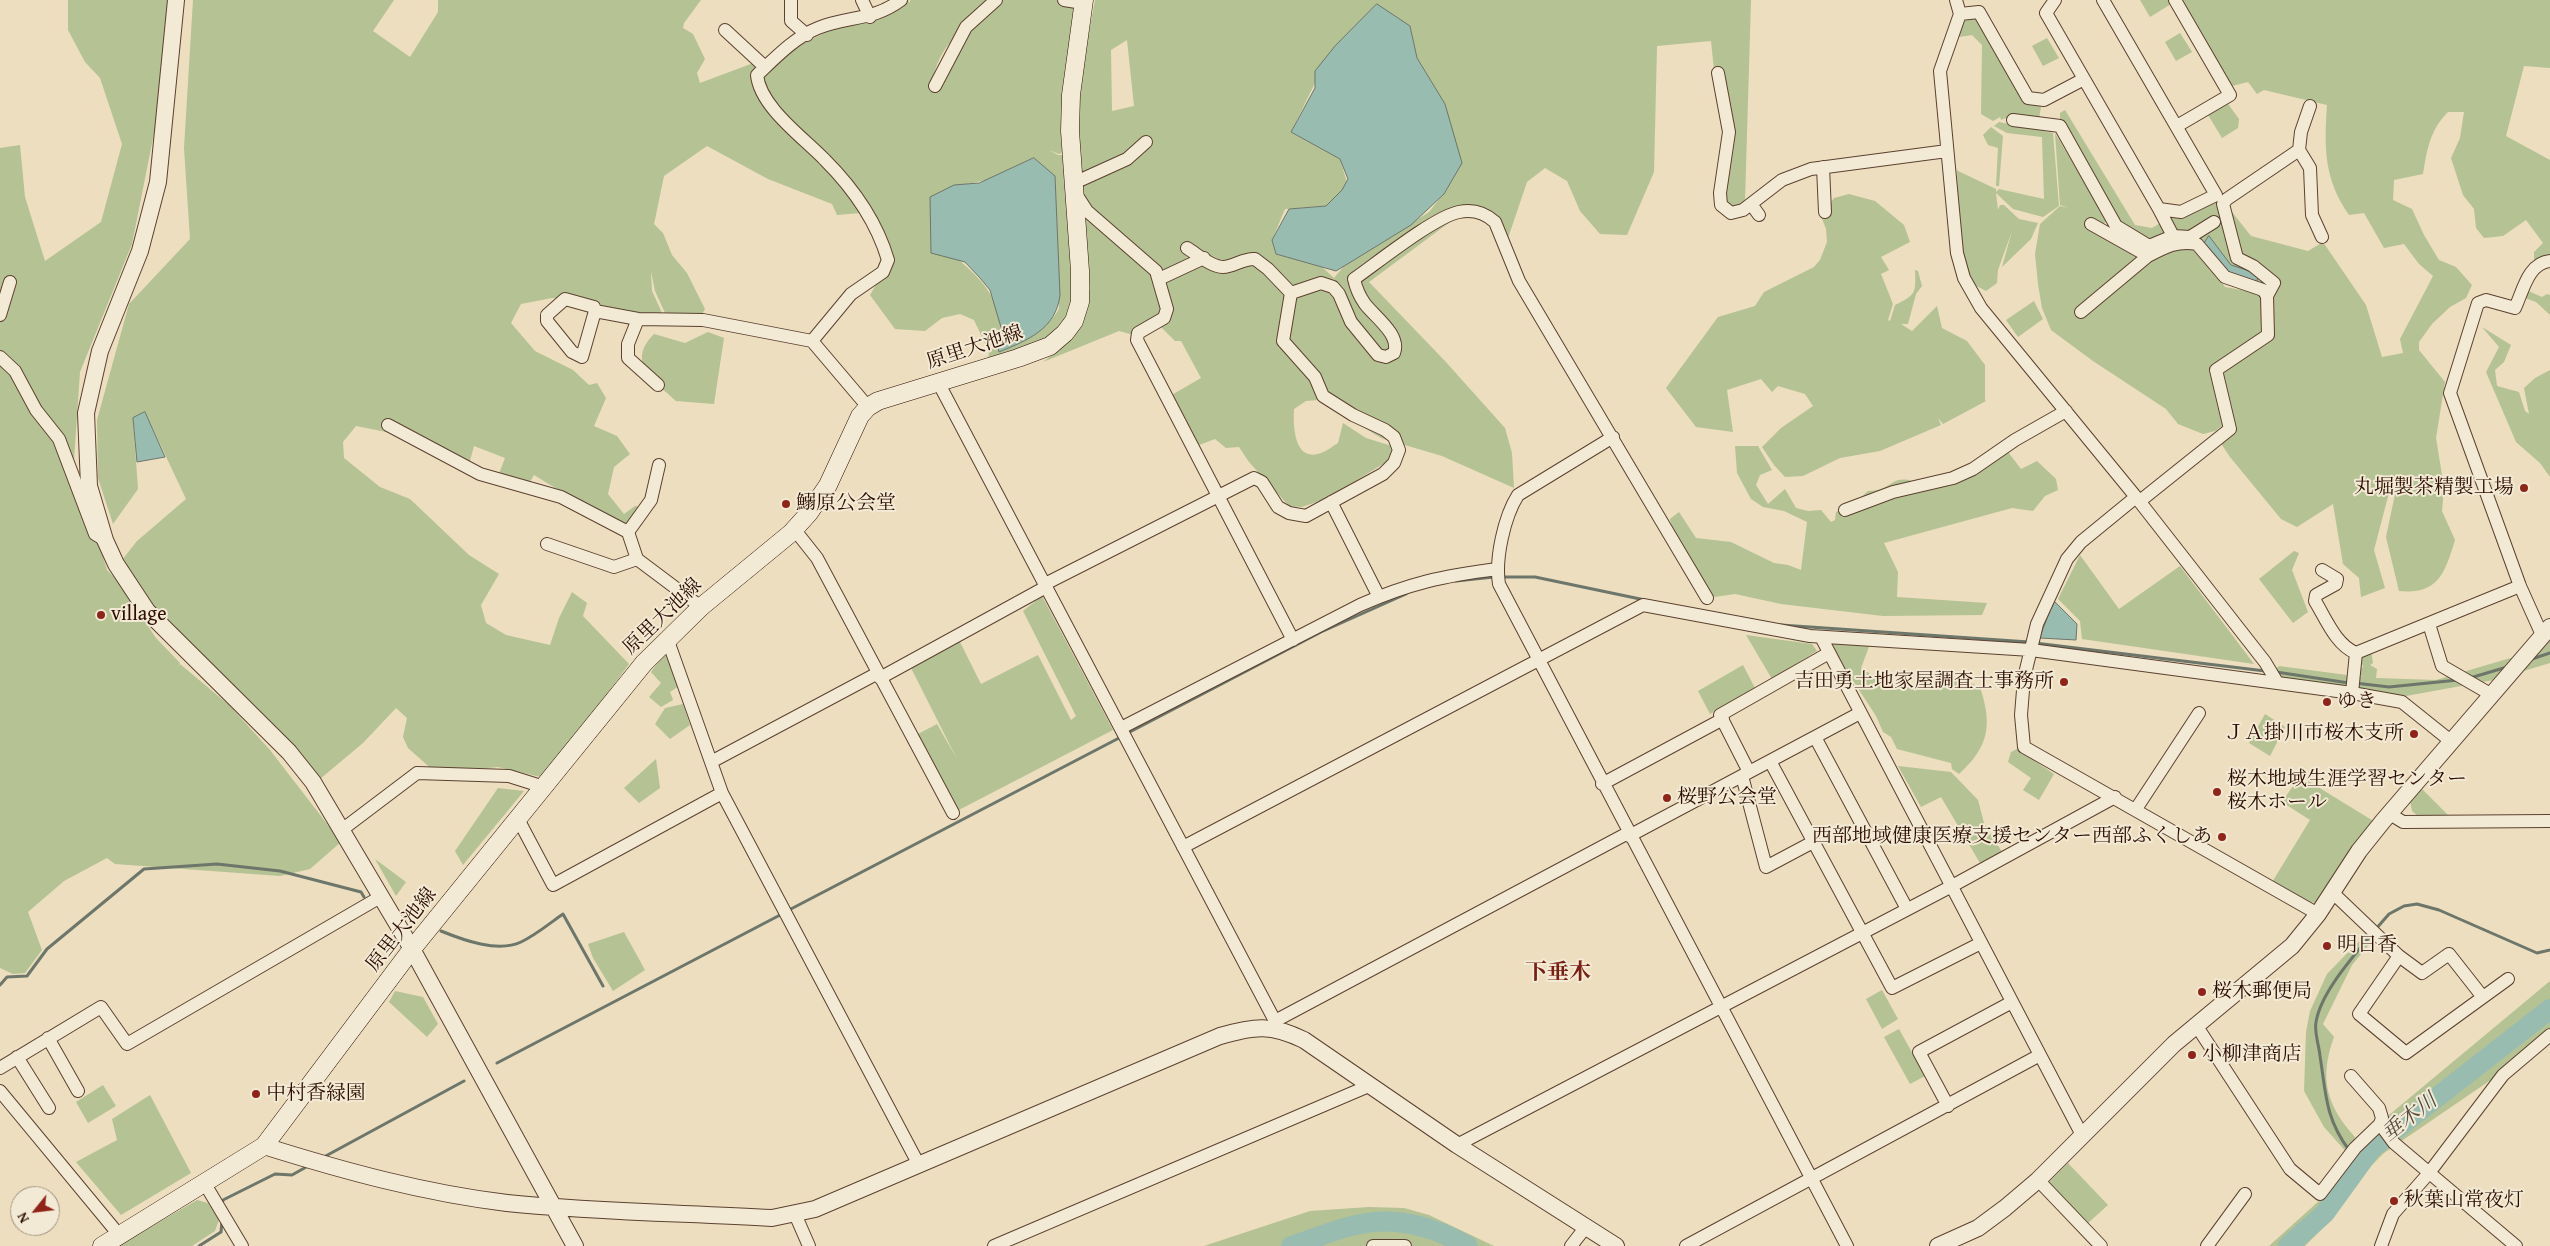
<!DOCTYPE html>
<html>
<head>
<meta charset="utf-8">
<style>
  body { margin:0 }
  #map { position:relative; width:2550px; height:1246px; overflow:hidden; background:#ecdebe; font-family:"Gentium Book Plus",serif }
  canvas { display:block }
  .north { position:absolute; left:10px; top:1186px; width:50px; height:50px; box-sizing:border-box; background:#f3ead5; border:1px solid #a39280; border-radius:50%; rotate:241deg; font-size:14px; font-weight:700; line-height:20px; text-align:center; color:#2c0d00 }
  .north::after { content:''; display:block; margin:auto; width:18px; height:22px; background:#8f2418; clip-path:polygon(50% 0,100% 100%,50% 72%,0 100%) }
</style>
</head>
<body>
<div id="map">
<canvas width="2550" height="1246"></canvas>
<div class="north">N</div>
</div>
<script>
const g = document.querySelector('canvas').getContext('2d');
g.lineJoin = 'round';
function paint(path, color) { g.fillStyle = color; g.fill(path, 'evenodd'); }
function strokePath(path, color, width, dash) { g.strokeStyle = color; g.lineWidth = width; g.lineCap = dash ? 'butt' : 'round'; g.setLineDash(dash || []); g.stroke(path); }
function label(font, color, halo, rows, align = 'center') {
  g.font = font + ' "Gentium Book Plus","Noto Serif JP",serif'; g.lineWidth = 4; g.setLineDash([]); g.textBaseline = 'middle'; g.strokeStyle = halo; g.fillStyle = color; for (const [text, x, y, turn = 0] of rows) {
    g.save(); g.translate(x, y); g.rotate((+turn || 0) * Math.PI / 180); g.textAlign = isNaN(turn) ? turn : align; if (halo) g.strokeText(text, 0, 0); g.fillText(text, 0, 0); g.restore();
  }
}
paint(new Path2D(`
  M68 0H169L157 118 132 244 80 372 74 460 107 570 118 581 156 638 180 663 178 667 180 664 229 705 270 750 341 842 310 869 280 876 115 864 107 858 64 881 28 912 42 950 25 973 13 974 0 968V148L20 145 25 197 45 261 101 222 122 144 100 78 85 62 68 30Z
  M193 0H394L373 31 410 57 438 12V0H701L684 23 683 28 693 34 705 59 697 73 700 83 796 47 847 22 901 0H908L910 3V0H1064L1080 3C1063 51 1067 102 1065 152L1059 154 1049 150 1058 155H1067L1080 302 1050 346 988 359 989 352 974 320 960 314 942 318 925 331 895 329 870 295 890 261 861 213 837 215 832 204 768 179 707 146 664 176 654 224 663 233 672 255 687 273 705 309 702 314 666 315 655 291 651 271 652 291 663 315 638 319 594 307 601 301 586 310 569 299 552 298 521 304 511 323 535 351 573 370 589 385 597 383 606 398 594 426 617 436 630 454 614 467 608 494 624 514 635 506 642 507 629 527 572 498 534 475 527 487 497 479 505 458 474 446 468 468 412 437 356 426 343 442 344 458 380 487 410 499 469 555 499 574 481 605 486 623 506 635 550 645 559 618 572 592 587 603 583 616 629 664 545 778 498 767 436 773 408 748 403 737 407 718 396 708 363 743 320 779 279 731 160 612 140 590 122 560 137 541 186 499 145 412 133 419 138 489 113 524 98 478 97 420 129 304 190 239 184 148ZM966 27 933 89C931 66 948 40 966 27ZM1034 158 1055 177 1059 309C1045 332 1023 342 999 352 1010 301 978 274 941 246L968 184 986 180Z
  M1095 0H1751L1745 201 1741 210 1731 213 1720 193 1727 105 1718 108 1711 41 1657 46 1654 172 1627 235 1600 234 1580 211 1567 181 1545 168 1527 182 1506 244 1498 216 1480 208 1458 216 1369 282 1445 361 1505 428 1512 453 1514 488 1442 456 1381 438 1319 400 1306 401 1294 409C1293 426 1294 463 1321 453 1327 451 1333 446 1338 443L1343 423 1366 438 1392 446 1391 459 1328 498 1302 507 1289 506 1249 462 1239 447 1226 448 1215 439 1199 445 1182 426 1170 396 1201 378 1181 341H1175L1160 326 1145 321 1148 335 1141 337 1119 331 1043 362 1061 348 1090 289 1070 131ZM1410 27 1417 58 1445 104 1448 188 1429 212 1344 266 1334 278 1322 267 1276 254 1272 240 1285 209 1326 206 1348 186 1340 159 1291 132 1315 83V70ZM1127 40 1134 106 1112 111 1111 50ZM1334 279 1329 290 1289 293 1290 288Z
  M2140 0H2169L2171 4 2150 17Z
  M2183 0H2550V68L2524 66 2506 136 2550 160V257L2534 260V252L2543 243 2526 220 2503 236 2484 238 2476 228 2474 209 2463 195 2451 158 2460 138 2464 112H2448C2430 130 2427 149 2423 174L2394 180 2393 200 2412 209 2424 235 2439 260 2456 267 2472 285 2466 298 2450 307 2432 324 2419 342V350L2445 382 2436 438 2444 487 2442 511 2455 540C2445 572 2439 595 2399 591L2386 537 2398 480 2391 485 2374 550 2385 588 2361 597 2359 578 2343 564 2333 504 2297 527 2281 519 2230 457 2220 442 2237 429 2218 373 2272 336 2275 281 2272 284 2262 334 2210 368 2223 425 2215 431 2203 434 2178 424 2166 409 2093 361 2051 330 2042 308 2038 284 2035 254 2040 224 2060 206 2069 208 2060 205 2055 133 2107 221 2099 227 2151 243 2116 223 2060 126V113L2065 110 2135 225 2152 228 2170 217 2186 215 2218 202H2224L2251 236 2308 251 2323 242 2366 305 2382 357 2403 353 2400 339 2433 276 2419 264 2404 244 2384 248 2364 213 2349 215C2324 179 2324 148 2327 105L2264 90 2257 94 2248 82 2232 86ZM2193 243 2262 294 2225 287Z
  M1978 12 2026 101 2041 107 2038 125 2008 117 2001 120 2000 117 1993 121 1981 114 1982 45 1972 35 1959 37 1965 13Z
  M2180 33 2192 52 2176 61 2165 42Z
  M2047 38 2059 58 2043 66 2032 46Z
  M2228 104 2239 119 2238 128 2222 138 2208 115Z
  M1999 122 2053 133 2059 206 2043 217 2013 209 1996 193 1998 210 2000 205H2004L2019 219 2038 223 2031 239 2002 267 2012 231 1998 270 1997 283 1986 291 1973 284 1959 260 1957 169 1958 171 1996 189V192L1999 189 2044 199 2042 137 2007 133 1994 126Z
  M1991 127 2003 136 1999 186H1996L1998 148 1988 145 1983 135Z
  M1849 194 1875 201 1904 225 1910 242 1881 257 1889 270 1881 274 1893 304 1888 320 1890 321 1895 305C1916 295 1916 293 1915 270L1918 271 1922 286 1916 294 1908 324H1901L1912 331 1937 306 1942 328 1967 341 1985 365V400L1986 401 1943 424 1938 418 1941 425 1880 451 1840 458 1803 476 1785 477 1774 465 1762 447 1781 428 1813 406 1805 394 1778 386 1772 392 1761 379 1727 390 1733 432 1696 427 1666 388 1718 317 1755 306 1764 292 1814 267 1820 260 1827 242 1826 229 1821 216 1834 198Z
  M2526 290 2542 297 2547 294 2550 295V315L2536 302 2525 298Z
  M2034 301 2043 319 2018 337 2006 320Z
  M2482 327 2511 345 2504 362 2495 370 2497 386 2519 392 2525 411 2529 414 2524 388 2535 378 2550 370V477L2540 463 2516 442 2486 372 2499 347Z
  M708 332 724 338 714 404 676 401C655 381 625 363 654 334L685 343Z
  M1735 446H1758L1772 470 1760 475 1756 485 1768 504 1785 489 1796 508 1808 511 1821 510 1831 522 1835 520 1836 512 1858 500 1868 491C1896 491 1890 469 1924 486L2005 448 2021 469 2037 461 2056 479 2058 490 2045 496 2033 511 2012 508 1884 543 1898 572 1897 597 1987 603 1982 615 1883 616 1781 604 1735 594 1707 598 1677 548 1670 519 1679 512 1696 538 1731 542 1774 563 1788 565 1801 570 1807 522 1784 511 1763 507 1751 499 1737 473Z
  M2294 551 2299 553 2292 570 2308 612 2293 623 2259 579Z
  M2080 555 2119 609 2180 566 2254 664 2082 639 2080 621 2058 599Z
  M1042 596 1113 730 953 813 916 735 937 724 957 759 908 662 959 640 981 684 1038 655 1071 720 1076 716 1023 611Z
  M1746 635 1812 644 1817 651 1772 679Z
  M2550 639V663L2494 680 2406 696 2299 683 2283 678 2275 670 2279 666 2362 677 2358 671 2363 667 2360 657 2371 650 2373 663 2370 665 2377 669 2376 678 2436 680 2541 649Z
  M1828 642 1870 644 1861 668 1894 689 1959 678 1980 687C1992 724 1990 746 1959 774L1952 769 1951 763 1897 749 1891 737 1883 732 1876 716Z
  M667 650 679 686 670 692 673 700 661 707 649 697 661 683 651 672Z
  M1743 665 1755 688 1710 714 1698 691Z
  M683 704 690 725 670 739 655 724 665 708Z
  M2265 714 2285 727 2270 756 2249 743Z
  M2017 749 2054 774 2039 800 2023 790 2031 778 2008 762 2011 752Z
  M656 759 660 788 639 803 624 788Z
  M1898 766 1951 772 1978 800 1984 823 2002 852 1980 863 1941 797 1921 807Z
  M2300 776 2375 822 2316 903 2303 901 2271 884 2310 820 2282 802Z
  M498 788 524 791 463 865 455 851Z
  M2422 789 2449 816 2419 817 2412 811 2410 800Z
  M375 859 406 882 396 896Z
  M624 932 645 970 613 991 593 958 588 944Z
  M2366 934 2373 940 2352 965 2323 1024 2334 1037C2319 1078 2326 1105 2355 1137L2353 1145 2550 981V1031L2498 1075 2384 1153 2365 1172 2331 1220 2305 1246H2269L2320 1200 2349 1155 2324 1127 2304 1091 2306 1032 2310 1011 2327 974Z
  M1882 990 1898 1019 1882 1029 1866 999Z
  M395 991 423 997 438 1024 427 1037 389 1002Z
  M1899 1029 1925 1076 1910 1084 1884 1037Z
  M103 1085 116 1106 88 1123 76 1102Z
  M150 1095 191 1173 121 1215 76 1162 117 1140 112 1119Z
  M2068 1163 2108 1205 2087 1224 2048 1183Z
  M197 1200 208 1203 219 1220 215 1231 192 1246H118Z
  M1369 1207 1404 1208 1429 1215 1494 1246H1204L1310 1211Z`), '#b4c294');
const water = new Path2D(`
  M1377 4 1410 26 1417 58 1445 104 1462 163 1444 194 1411 225 1336 271 1276 254 1272 240 1289 209 1326 206 1342 190 1348 179 1340 159 1291 132 1315 88V71L1335 46Z
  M1034 158 1055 176 1060 295C1056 329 1028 340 999 352L996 337 1003 334 990 290 980 278 965 262 931 253 930 197 954 185 979 183Z
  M2209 236 2231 265 2259 274 2256 284 2226 273 2203 245Z
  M145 412 165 457 137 462 133 418Z
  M2054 601 2077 624 2076 640 2040 638Z`);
paint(water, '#99bcb1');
strokePath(water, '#6d766a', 1);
strokePath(new Path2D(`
  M1501 577H1535L1645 600
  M1456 581 1494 577
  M1781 625 2029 642
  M2035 643 2265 671
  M2532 659 2550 653
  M2276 672 2349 683
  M2470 678 2507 667
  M2355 683 2389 687 2458 680
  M1126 734 1321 632 1406 594
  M787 911 1121 737
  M2375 930 2389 914 2404 906 2417 904 2439 910 2537 953 2550 950
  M441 931C463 940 498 953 521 942 536 935 550 923 563 914L603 986
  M0 985 7 977 27 976 47 949 144 869 217 864 280 871 361 892 364 897
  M497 1063 782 914
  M2349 1150C2325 1118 2326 1093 2320 1056 2319 1045 2314 1032 2316 1022 2321 992 2353 957 2371 935
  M2353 1155 2360 1164
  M322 1158 464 1081
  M222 1205 223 1200 275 1174 292 1175 308 1166
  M199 1246 221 1232 222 1221`), '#6d766a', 3);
strokePath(new Path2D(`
  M1291 1246C1314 1239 1337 1228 1361 1224 1397 1216 1437 1228 1468 1246
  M2288 1246 2325 1213 2372 1148 2550 1009`), '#99bcb1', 20);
const minor = new Path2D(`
  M791 0V21L807 35
  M862 0 870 17
  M1064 0 1083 3
  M1956 0 1960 14 1940 71 1957 253 1964 278 1981 308 2136 497 2265 662 2277 682
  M2055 0 2046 13 2159 209 2181 212 2216 195 2103 0
  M2175 0 2230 95 2177 126
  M1960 14 1979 12 2028 98 2044 100 2084 79
  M725 30 765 67
  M1718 73 1729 132 1720 193 1721 205 1731 213 1743 210 1782 180 1811 169 1947 151
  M935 86 966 27 996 0
  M2310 106 2301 132 2299 150 2310 168 2312 215 2322 237
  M2013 120 2060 126 2116 226 2149 246 2173 236 2190 237 2214 222
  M1823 167 1825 212
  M1074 183 1127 159 1146 142
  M1076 194 1087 211 1156 271 1167 309 1164 318 1138 333 1137 340 1293 640
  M1751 204 1759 215
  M2159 209 2173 236
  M2091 224 2148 256C2165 247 2178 240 2197 244L2225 277 2263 290 2267 296 2268 335 2216 370 2230 429 2140 501
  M1159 279 1204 258
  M1291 293 1321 283 1333 287 1339 294 1351 322 1378 355 1386 357 1394 353C1401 335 1375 317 1365 304 1360 297 1356 288 1354 279 1377 263 1434 217 1459 212 1473 209 1485 213 1495 222L1519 281 1707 598
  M2267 296 2274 283 2253 266 2237 258 2223 204 2227 199 2299 150
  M595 311 582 357 572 352 547 321V315L565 299 594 307 595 311 638 319 703 320 812 341 868 407
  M2081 312 2148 256
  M0 315 10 282
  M638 319 628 344V358L658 385
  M812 341 851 294 883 272 888 260C877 223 853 188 825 160 804 138 760 107 757 75 775 58 795 37 818 28 848 16 873 21 901 0
  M0 357 15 371 36 410 59 439 95 534 105 540
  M938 382 1275 1021 1628 833
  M388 425 480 474 561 497 628 532 637 559 701 607
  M1613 437 1518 495C1504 517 1495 559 1499 584L1847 1246
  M2136 497 2081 542 2067 559 2037 624 2024 678 2021 715 2024 747 2318 914
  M1331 502 1379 597
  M1845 510 1893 492 1953 478 1973 469 2015 440 2066 411
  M794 529 817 558 953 813
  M628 532 651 500 659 465
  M547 544 614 567 637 559
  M2322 570 2337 579 2336 584 2316 595 2315 601C2326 619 2336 645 2356 653
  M1045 584 1254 478 1262 482 1278 507 1289 513 1306 516 1383 474 1394 463 1399 450 1394 437 1385 430 1353 415 1323 396 1315 377 1283 341 1291 293 1268 269 1255 259C1243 258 1234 267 1223 267 1211 267 1197 254 1187 248
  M2429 624 2442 666 2492 695
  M2542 635 2520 586 2450 393 2478 303 2486 300 2515 308C2523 291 2528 263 2550 261
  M1821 637 2082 1135
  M667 638 722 793 919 1165
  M880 678 1046 587
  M2352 693 2356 653 2520 586
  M1121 728 1360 605C1410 583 1443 576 1497 569
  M1815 737 1907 909
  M1770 761 1892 988 1981 943
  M711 762 878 673
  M1749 772 1720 715 1829 653
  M1742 776 1766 867 1813 842
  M1602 784 1723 719
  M2136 809 2199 713
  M2390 814 2403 822 2550 821
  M518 819 553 885 722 793
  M343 829 417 773 509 776 544 787
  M1629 836 1860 713
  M1183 847 1643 605 1810 636 2031 650 2352 693 2402 702 2452 742
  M2332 892 2399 956 2422 973 2449 954 2482 996
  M2399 956 2359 1014 2406 1053 2508 979
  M2196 1025 2290 1169 2320 1194 2355 1148 2380 1124 2382 1118 2379 1108 2351 1076
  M48 1038 78 1091
  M17 1057 49 1108
  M0 1068 101 1007 127 1044 382 896
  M0 1091 120 1236
  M1948 1106 1919 1052 2012 1002
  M2380 1124 2394 1143 2516 1246
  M1457 1145 1952 886 2115 797
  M2038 1180 2101 1246
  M205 1184 242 1246
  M795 1214 809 1246
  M994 1246 1371 1085
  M1373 1246H1405
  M1571 1246 1585 1228
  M1686 1246 2040 1055
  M2207 1246 2245 1194
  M2381 1246 2393 1214 2429 1173 2503 1075 2550 1035`);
const tertiary = new Path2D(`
  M176 0 158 182 140 251 100 351 86 413 89 486 105 540 116 564 147 611 289 752 313 782 412 949 575 1246
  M264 1146C344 1171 424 1193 507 1203 595 1212 684 1213 772 1218L815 1209 1220 1036C1255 1026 1271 1024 1304 1040L1457 1145 1616 1246
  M1938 1246 1978 1228 2005 1208 2038 1180 2174 1044 2292 946 2318 914 2359 851 2383 821 2550 627`);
const secondary = new Path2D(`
  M102 1246 264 1146 412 949 644 663 701 607 791 533 809 513 828 485 860 416 868 407 878 401 1018 358 1050 346 1065 333 1074 321 1080 302V271L1070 131 1071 95 1084 0`);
strokePath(minor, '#5c4130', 14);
strokePath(tertiary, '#5c4130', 18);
strokePath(secondary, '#2c0d00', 19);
strokePath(minor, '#f3ead5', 12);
strokePath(tertiary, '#f3ead5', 16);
strokePath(secondary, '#f3ead5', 18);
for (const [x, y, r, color] of [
  [2524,488,5,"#8f2418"],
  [786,504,5,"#8f2418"],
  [101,615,5,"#8f2418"],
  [2064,682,5,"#8f2418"],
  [2327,702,5,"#8f2418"],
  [2414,734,5,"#8f2418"],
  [2217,792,5,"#8f2418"],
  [1667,798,5,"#8f2418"],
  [2222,837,5,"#8f2418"],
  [2327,946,5,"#8f2418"],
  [2202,992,5,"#8f2418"],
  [2192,1055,5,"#8f2418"],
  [256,1094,5,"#8f2418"],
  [2394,1201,5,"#8f2418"]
]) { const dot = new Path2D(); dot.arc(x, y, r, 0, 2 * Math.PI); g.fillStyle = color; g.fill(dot); strokePath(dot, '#f3ead5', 2); }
label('20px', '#2c0d00', '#f3ead5', [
  ["原里大池線",975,348,-18],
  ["原里大池線",663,617,-44],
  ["原里大池線",402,930,-52]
]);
label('20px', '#2c0d00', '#f3ead5', [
  ["丸堀製茶精製工場",2514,488,"right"],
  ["鰯原公会堂",796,504],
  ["village",111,615],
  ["吉田勇土地家屋調査士事務所",2054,682,"right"],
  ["ゆき",2337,702],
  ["ＪＡ掛川市桜木支所",2404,734,"right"],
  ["桜木地域生涯学習センター",2227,780],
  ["桜木ホール",2227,803],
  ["桜野公会堂",1677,798],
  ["西部地域健康医療支援センター西部ふくしあ",2212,837,"right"],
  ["明日香",2337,946],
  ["桜木郵便局",2212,992],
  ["小柳津商店",2202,1055],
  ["中村香緑園",266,1094],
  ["秋葉山常夜灯",2404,1201]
], 'left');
label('italic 21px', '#524a3e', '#f3ead5', [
  ["垂木川",2410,1118,-38]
]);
label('bold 22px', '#7a1f14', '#f3ead5', [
  ["下垂木",1558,973]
]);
</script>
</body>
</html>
